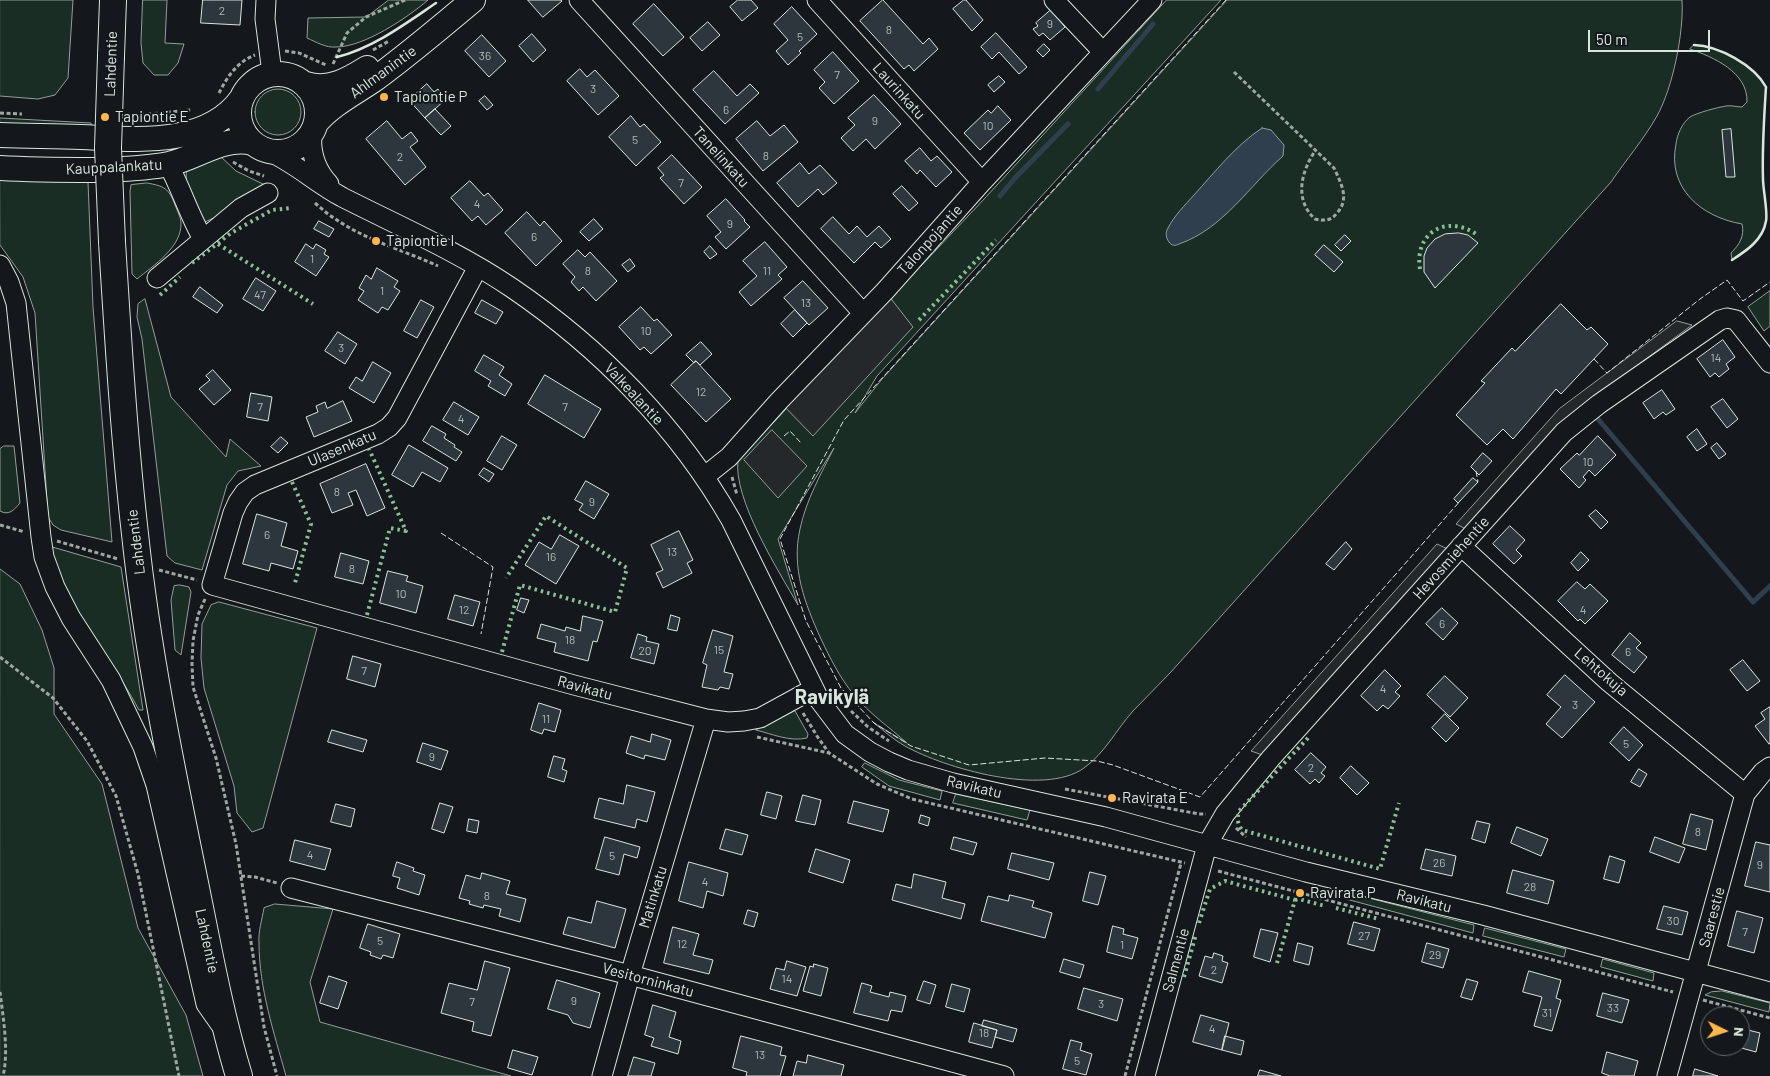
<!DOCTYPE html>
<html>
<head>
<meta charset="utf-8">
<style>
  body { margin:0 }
  #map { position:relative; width:1770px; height:1076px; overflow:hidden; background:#14181c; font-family:Barlow,sans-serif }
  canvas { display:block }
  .north { position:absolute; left:1700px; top:1006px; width:50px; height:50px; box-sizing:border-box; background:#14181c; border:1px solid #626a69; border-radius:50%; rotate:94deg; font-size:14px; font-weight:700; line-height:20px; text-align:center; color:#d8e6dc }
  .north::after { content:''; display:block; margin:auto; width:18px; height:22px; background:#ffb74d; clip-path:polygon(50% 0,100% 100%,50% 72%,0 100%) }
  .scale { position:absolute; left:1588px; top:30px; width:122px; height:22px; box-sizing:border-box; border:2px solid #d8e6dc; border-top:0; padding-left:6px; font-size:15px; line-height:18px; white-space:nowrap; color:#d8e6dc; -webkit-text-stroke:4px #14181c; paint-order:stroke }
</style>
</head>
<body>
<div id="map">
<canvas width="1770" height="1076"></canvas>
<div class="north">N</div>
<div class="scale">50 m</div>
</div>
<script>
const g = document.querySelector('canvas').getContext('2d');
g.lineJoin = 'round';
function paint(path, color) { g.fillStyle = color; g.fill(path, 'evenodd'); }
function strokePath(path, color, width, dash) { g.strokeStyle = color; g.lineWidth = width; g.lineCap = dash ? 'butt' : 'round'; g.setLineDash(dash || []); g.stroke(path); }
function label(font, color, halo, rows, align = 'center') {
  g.font = font + ' Barlow,sans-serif'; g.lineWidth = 4; g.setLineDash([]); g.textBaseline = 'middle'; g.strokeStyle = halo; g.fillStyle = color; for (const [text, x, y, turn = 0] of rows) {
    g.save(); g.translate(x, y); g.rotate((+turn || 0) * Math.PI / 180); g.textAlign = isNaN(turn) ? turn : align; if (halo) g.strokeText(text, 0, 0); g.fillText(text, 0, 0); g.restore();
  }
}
const green = new Path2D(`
  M0 0H73L68 78 55 95 38 99 0 96Z
  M143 0H167L165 43 184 44 178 63 168 75H154L143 63 141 43Z
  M389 0H428C407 18 364 47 336 47 326 48 316 42 307 38L308 18 366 17Z
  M1167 0H1221L877 376 855 413 882 379 1227 0H1682C1684 32 1673 87 1657 116 1644 139 1626 160 1611 182L1170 673C1158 686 1145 698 1133 711 1116 730 1105 753 1084 768 1044 797 944 768 905 746 894 740 884 731 874 723L907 743C889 727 870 714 854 695 840 678 830 658 821 639 805 604 791 568 800 529 806 500 821 474 834 448L778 539 798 605C778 570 733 499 738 460L986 197Z
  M1694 45C1719 46 1754 65 1766 87 1764 118 1762 148 1763 179 1763 189 1768 212 1766 221 1763 240 1746 251 1732 260L1731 253C1739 245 1745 236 1742 224 1701 217 1667 188 1676 144 1677 135 1682 123 1690 117 1696 113 1719 107 1726 106 1731 105 1737 107 1742 107L1747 102C1748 72 1713 57 1690 49Z
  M255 112a23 23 0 1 1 46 0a23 23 0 1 1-46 0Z
  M0 118 91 123V131L0 127Z
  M218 154 236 171 265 185 224 213 205 222C203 220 198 218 196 215 189 206 184 180 187 169Z
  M0 179 88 182 93 307 112 542 61 530 53 525 48 517 35 313 23 277 0 245Z
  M147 183C164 186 169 188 175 205 177 210 181 218 181 223 182 247 153 266 137 279L132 274 130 191 131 185Z
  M1770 291V326L1764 331 1748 307Z
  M145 299 171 397 226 457 230 439 261 466 238 471 227 485 202 570 175 563 167 556 142 339 137 317 138 304Z
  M4 446H14L20 503C14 510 9 516 0 511V449Z
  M49 546 121 567 143 710H139C120 674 94 642 74 606 64 587 56 567 49 546Z
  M0 569 20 584 42 630 54 668V714L102 784 138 928 186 1015 203 1076H0Z
  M180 585 189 587 191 592 181 655 175 650 171 600 174 586Z
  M219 602 317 628 263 828 252 832 237 813 234 786 204 688 201 658 202 624 211 605Z
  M795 711 808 734 807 738C790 742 772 734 756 730Z
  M865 763 899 780 942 791 940 800 889 786 862 767Z
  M956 794 1030 810 1027 820 953 803Z
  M1346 894 1361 896 1474 925 1473 933 1346 899Z
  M275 904 333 909 310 982 320 1022 511 1076H286C274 1033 259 988 259 943 258 932 262 920 264 908Z
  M1485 928 1566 949 1564 957 1483 936Z
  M1603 959 1654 973 1653 981 1601 967Z
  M1722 991 1770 1003 1769 1012 1705 995 1711 992Z`);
paint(green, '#1a2d24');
strokePath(green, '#939e99', 1);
const parking = new Path2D(`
  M885 291 913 327 813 436 779 401Z
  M1677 321 1692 325 1567 417 1461 546 1271 758 1251 751 1437 544 1450 550 1468 530 1456 524 1559 409Z
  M772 430 807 466 778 498 744 460Z`);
paint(parking, '#24282b');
strokePath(parking, '#939e99', 1);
const water = new Path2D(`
  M1262 128 1271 130 1284 145 1283 156C1250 185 1223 229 1179 244 1175 246 1172 246 1169 242 1166 238 1165 233 1168 228 1174 216 1185 205 1194 195 1215 172 1235 146 1262 128Z`);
paint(water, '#2f3f4d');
strokePath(water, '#939e99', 1);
strokePath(new Path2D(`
  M1098 89 1153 24
  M1000 196 1015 178 1068 124
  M1598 419 1753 602 1770 586`), '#2f3f4d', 5);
const building = new Path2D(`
  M203 0H242L240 25 201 23Z
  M528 0H561L562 1 543 17Z
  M738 0H751L758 8 742 21 730 7Z
  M883 0 923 44 929 38 938 49 914 71 909 65 904 69 860 21Z
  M964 0H966L983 20 972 31 953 9Z
  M654 4 684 37 663 56 633 24Z
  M792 7 817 34 799 51 801 53 788 65 776 51 788 40 774 24Z
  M1051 10 1065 27 1050 40 1043 33 1039 36 1033 29 1038 26 1036 23Z
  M708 22 720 35 702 51 690 38Z
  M996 33 1027 67 1019 74 999 52 992 59 981 47Z
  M532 34 546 50 533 62 519 46Z
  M482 35 506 61 489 77 465 51Z
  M1044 44 1050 50 1043 57 1037 51Z
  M833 52 859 81 834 104 819 88 825 82 814 70Z
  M580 69 587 77 595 70 619 96 598 115 567 81Z
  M714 71 737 96 750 84 759 93 725 124 693 90Z
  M999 76 1005 82 994 92 988 85Z
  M427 84 434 92 438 89 446 99 425 118 409 100Z
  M874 95 901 124 875 149 866 139 853 151 841 138 855 125 848 118Z
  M485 96 493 105 487 110 479 101Z
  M998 106 1011 120 980 150 964 133 988 110 991 113Z
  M435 109 451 126 441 135 425 118Z
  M631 116 640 127 644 124 661 142 636 166 609 137Z
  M387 121 402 139 411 132 418 141 410 147 426 167 405 185 366 139Z
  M757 121 770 136 784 125 798 142 763 171 736 139Z
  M1731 129 1735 177H1726L1722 130Z
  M920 148 931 161 937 156 952 172 936 187 920 170 917 174 905 161Z
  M672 155 702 187 684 204 660 178 664 175 658 168Z
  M800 163 809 174 820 165 837 183 823 195 818 189 798 207 777 183Z
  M470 181 484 196 488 193 503 210 486 225 478 216 472 221 451 198Z
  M902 186 918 203 909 211 893 194Z
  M726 199 745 220 744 221 750 227 726 249 715 237 721 232 707 216Z
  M527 212 540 226 544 221 562 241 536 266 505 233Z
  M833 217 849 234 857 226 867 237 879 226 891 239 881 248 875 242 854 263 821 229Z
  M594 219 603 229 589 241 580 232Z
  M319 221 334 229 329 237 314 229Z
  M1459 233 1468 235 1478 243 1435 288 1424 272V256L1427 248 1435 239 1445 234Z
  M1345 235 1351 241 1341 251 1335 245Z
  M765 242 787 267 778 275 782 279 751 306 739 292 757 276 743 261Z
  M306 244 313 249 316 244 326 250 324 254 329 257 316 276 295 262Z
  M1324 245 1343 262 1334 272 1315 255Z
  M710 246 717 254 710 259 704 252Z
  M578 250 585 257 590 252 617 281 596 301 583 287 579 291 571 282 575 277 563 264Z
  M630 259 635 266 628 272 622 265Z
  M377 268 398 281 394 287 400 291 388 310 382 307 378 313 358 300 364 291 359 288 366 275 371 279Z
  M256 278 276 291 263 311 243 299Z
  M803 281 828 308 809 325 784 298Z
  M200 287 223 305 217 313 193 297Z
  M421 300 434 307 417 338 404 331Z
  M482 300 503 312 496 324 475 313Z
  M1561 304 1587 330 1591 327 1608 344 1561 394 1556 389 1513 439 1503 429 1487 445 1456 415 1485 383 1481 381 1512 348 1515 351Z
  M641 307 654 321 657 319 672 335 651 354 644 347 640 350 619 327Z
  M795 310 807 323 793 337 781 324Z
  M338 332 357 344 345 364 325 351Z
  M1723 340 1735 357 1726 364 1729 369 1719 377 1715 373 1710 377 1697 359Z
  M701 342 712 354 700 365 696 361 694 363 686 355Z
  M484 355 504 367 499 375 512 384 505 396 488 386 491 381 475 371Z
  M696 361 731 399 706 422 671 385Z
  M373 362 391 373 374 403 349 388 356 377 362 381Z
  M213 370 231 390 214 405 199 389 210 380 206 376Z
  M545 375 601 409 584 438 528 404Z
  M1662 390 1675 409 1666 415 1663 412 1654 419 1643 403Z
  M251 393 272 397 268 421 247 417Z
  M1723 399 1738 419 1727 428 1711 407Z
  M343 401 352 421 314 437 306 417 318 412 316 406 325 402 327 408Z
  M454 402 479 417 468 435 443 420Z
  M432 426 446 434 444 438 455 445 454 447 462 452 456 461 423 441Z
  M1697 429 1707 444 1697 451 1687 437Z
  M502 436 517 445 502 470 487 461Z
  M1598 436 1616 455 1595 476 1589 470 1583 477 1586 480 1579 488 1560 469 1577 453 1579 455Z
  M281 437 288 443 278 453 271 447Z
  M1717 443 1726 454 1719 459 1711 448Z
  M409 445 448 468 440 482 422 472 413 487 392 475Z
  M1483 453 1492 461 1479 475 1471 467Z
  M366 464 385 508 367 516 356 490 348 493 353 505 332 513 320 484Z
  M484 468 494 474 489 482 479 475Z
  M1473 478 1478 482 1458 503 1454 499Z
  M586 481 609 494 594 519 579 510 583 504 575 500Z
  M1596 510 1608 522 1601 529 1589 516Z
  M257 514 287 523 281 546 298 551 293 569 271 563 269 571 243 564Z
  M1510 526 1525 540 1516 550 1522 556 1514 564 1493 544Z
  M679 531 693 560 687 563 692 573 663 588 656 573 663 570 651 545Z
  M560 535 579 546 556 584 525 565 539 542 551 549Z
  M1346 542 1352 549 1334 570 1326 564Z
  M1581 552 1589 560 1578 571 1571 563Z
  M341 553 369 561 363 584 335 577Z
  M388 571 408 576 406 581 423 586 416 613 380 603Z
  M1577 582 1585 589 1590 584 1608 601 1585 624 1580 619 1578 621 1558 601Z
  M455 595 480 602 473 626 448 619Z
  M521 598 529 600 524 613 517 610Z
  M1442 608 1458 623 1443 640 1426 624Z
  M671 615 680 618 677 631 668 629Z
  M583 616 603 621 597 642 593 641 588 661 554 652 556 643 537 638 541 624 565 631 566 627 580 631Z
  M713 630 733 636 724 672 733 674 729 689 720 687 718 690 702 687 707 665 703 663Z
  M1630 633 1641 643 1636 648 1647 657 1634 673 1612 655Z
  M638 634 647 637 646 641 659 644 654 664 631 658Z
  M353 656 381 664 375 687 347 679Z
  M1743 660 1760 681 1747 691 1730 670Z
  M1385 670 1401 686 1395 692 1400 696 1388 709 1383 705 1377 711 1361 696Z
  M1565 675 1595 702 1562 738 1546 724 1561 707 1547 695Z
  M1445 676 1468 698 1450 717 1427 695Z
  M539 703 561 710 555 732 544 729 542 734 531 730Z
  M1770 707V744H1769L1755 726 1765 719 1761 713Z
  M1445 714 1459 728 1446 742 1432 728Z
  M1624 727 1643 745 1629 761 1610 743Z
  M332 730 367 740 363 752 328 742Z
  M652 734 671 740 665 760 645 755 644 759 626 753 631 736 650 742Z
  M423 743 448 751 441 770 417 762Z
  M1311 753 1326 767 1321 773 1325 776 1319 783 1315 779 1310 784 1295 770Z
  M554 756 565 759 562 769 567 771 564 782 548 777Z
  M1351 766 1369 783 1357 795 1340 778Z
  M1639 769 1647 774 1640 787 1631 782Z
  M627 785 655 792 647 822 637 819 635 828 594 818 599 798 623 804Z
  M767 792 782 796 776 819 761 815Z
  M803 795 821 800 815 825 796 821Z
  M854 801 889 810 883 832 848 823Z
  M440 803 453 807 444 833 432 829Z
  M336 804 355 809 351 827 331 822Z
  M1691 814 1713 820 1706 850 1683 844Z
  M921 815 930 818 928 826 919 823Z
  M469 819 479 821 477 833 467 831Z
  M1477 821 1490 824 1485 843 1472 839Z
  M1517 827 1548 839 1541 856 1511 843Z
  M726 829 748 835 742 855 720 849Z
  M605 837 640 847 637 858 624 854 619 875 596 869Z
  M954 837 977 843 973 855 951 849Z
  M1655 837 1685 848 1679 863 1650 852Z
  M295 840 331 849 325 870 290 861Z
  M1756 842 1770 845V892L1745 886Z
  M816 849 850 860 843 883 809 872Z
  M1426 849 1456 856 1452 876 1421 869Z
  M1012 853 1054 863 1049 880 1008 869Z
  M1610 856 1625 861 1619 883 1604 879Z
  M397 862 414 868 413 871 425 875 419 895 397 888 400 878 393 876Z
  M689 862 728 873 723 896 707 891 703 908 679 901Z
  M1513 870 1554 881 1548 904 1507 893Z
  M1090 872 1106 876 1098 905 1083 901Z
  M482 873 510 881 506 894 526 899 520 922 499 916 501 909 484 905 483 908 469 904 470 901 459 898 466 875 480 879Z
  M914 874 946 882 942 898 965 904 961 919 892 900 896 884 911 888Z
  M1010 895 1034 901 1032 907 1052 913 1045 938 981 921 988 896 1008 901Z
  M597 901 626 909 615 948 563 934 568 917 591 923Z
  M1664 906 1688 912 1682 935 1657 929Z
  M748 910 758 913 754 927 744 924Z
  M1737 911 1763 918 1754 953 1728 946Z
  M1354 922 1380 929 1374 951 1348 944Z
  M368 924 400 934 393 958 383 955 381 959 370 955 371 952 360 948Z
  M1113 926 1124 929 1123 934 1138 938 1132 959 1107 952Z
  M673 927 699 934 693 955 713 960 709 974 664 963Z
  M1261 929 1278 933 1270 962 1254 957Z
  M1298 943 1313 947 1309 965 1294 961Z
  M1427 943 1449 949 1443 968 1422 962Z
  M1214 953 1223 956 1222 961 1228 963 1222 983 1199 976 1205 956 1212 958Z
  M1064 959 1084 965 1080 978 1060 972Z
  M485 961 510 968 491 1036 472 1031 474 1022 441 1013 449 983 477 990Z
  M787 961 806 967 797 996 770 989 776 968 784 970Z
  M814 964 828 968 821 996 803 991 810 966 813 967Z
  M1529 971 1561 980 1556 998 1561 1000 1552 1031 1534 1026 1542 997 1523 992Z
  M329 976 347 982 338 1009 320 1003Z
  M1467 979 1478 982 1472 1000 1461 997Z
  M557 980 600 993 590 1028 573 1023 568 1015 548 1009Z
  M924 981 936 985 930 1004 917 1000Z
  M862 983 872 986 870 992 889 997 890 992 906 996 902 1012 891 1010 888 1021 854 1013Z
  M952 984 970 989 964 1012 946 1007Z
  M1084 988 1123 999 1117 1021 1078 1009Z
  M1603 993 1629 1000 1622 1023 1597 1016Z
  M653 1005 676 1012 669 1037 681 1041 678 1054 651 1046 654 1038 645 1035Z
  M1201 1015 1229 1023 1222 1050 1193 1042Z
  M984 1020 1017 1029 1013 1042 995 1037 997 1030 982 1026Z
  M974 1023 997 1030 992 1048 969 1042Z
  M1740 1028 1760 1033 1756 1052 1734 1046H1740Z
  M741 1036 782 1047 780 1055 786 1056 780 1076H746L747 1072 733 1068Z
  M1225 1036 1244 1041 1241 1055 1222 1050Z
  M1071 1040 1082 1043 1080 1050 1092 1054 1086 1075 1063 1069Z
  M513 1050 538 1057 532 1075 508 1068Z
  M1607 1052 1638 1061 1634 1076H1610L1602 1073Z
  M808 1055 844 1065 841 1076H793L797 1061 806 1063Z
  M634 1057 655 1063 651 1076H628Z
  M1695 1069 1718 1076H1693Z
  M1260 1070 1281 1076H1258Z`);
paint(building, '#2c363c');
strokePath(building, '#d8e6dc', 1);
const minor = new Path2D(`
  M266 0 265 19 272 73
  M579 0 863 313
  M817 0 982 182
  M1054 0 1103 52
  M312 132C310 152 315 169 329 184
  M268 151C295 163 316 183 342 197 399 226 459 252 512 288 600 348 678 427 731 520L820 701 845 734 870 752 889 762 908 770 953 783 1106 817 1306 872 1483 915 1770 992
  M168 164C181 188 189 215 203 239
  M0 265 9 282 16 303 41 537 44 557 55 587 71 618 111 680 143 747 156 785 206 1004 220 1024
  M478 267 397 418 389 427 378 434 255 485 245 492 238 502 233 513 212 585 574 685 706 719 728 722 744 721 760 718 813 689
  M157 278 241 208 268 193
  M704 477 729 457 779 401 885 291 982 182 1152 0
  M1461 546 1609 682 1745 794
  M291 888 630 975 1004 1076
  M602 1076 630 975 706 719
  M1145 1076 1207 845 1225 814 1271 758 1564 432 1599 404 1720 320 1727 318 1736 320 1770 363
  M1667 1076 1745 794 1763 772 1770 767`);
const major = new Path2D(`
  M239 113a39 39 0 1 1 78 0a39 39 0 1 1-78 0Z
  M306 84C329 91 348 80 367 68
  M316 123C332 104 355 93 375 79 409 54 441 27 473 0
  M0 135C27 136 54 136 81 137 134 139 207 148 242 98
  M0 168C32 170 64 170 96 170 120 169 145 169 169 164 199 157 222 136 253 143`);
const highway = new Path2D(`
  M111 56 113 0
  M112 242C118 339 124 437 135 534 147 648 170 761 193 873 207 941 219 1010 239 1076`);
strokePath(minor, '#d8e6dc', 21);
strokePath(major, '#d8e6dc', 26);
strokePath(highway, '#d8e6dc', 28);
strokePath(new Path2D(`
  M373 50 389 41
  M285 51 299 53 326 65
  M333 64 347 33 366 17 405 0
  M1234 72 1334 168C1341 183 1350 199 1337 213 1331 221 1324 221 1315 219 1294 200 1301 172 1315 151
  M219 93C227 77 237 62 255 55
  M0 113 22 114
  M128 116 191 110
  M233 162 249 171 264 176
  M315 203C321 208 327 214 334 218 365 240 403 250 438 266
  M732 477 737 495
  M0 525 25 532
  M57 541 118 559
  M159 570 197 580
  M205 599 198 615 193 641 192 664 193 687 216 758 236 844 264 1027 277 1076
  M0 657 53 698 87 741 116 796 138 874 179 1076
  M851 711 868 727 889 741
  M803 713 817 736 829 753 877 784 912 799 1185 863
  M757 737 829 753
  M1065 789 1199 814H1206
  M1236 828 1246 837
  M1218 871 1673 992
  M241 876 255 877 277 883
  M0 992C3 1017 9 1051 3 1076
  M1703 1000 1770 1018
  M1125 1076 1181 863`), '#9da8a2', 3, [4, 2.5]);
strokePath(minor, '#14181c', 19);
strokePath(major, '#14181c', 24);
strokePath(highway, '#14181c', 26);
const highwayBridge = new Path2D(`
  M111 56 108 148 112 242`);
strokePath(highwayBridge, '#d8e6dc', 28, []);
strokePath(highwayBridge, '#14181c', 26);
strokePath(new Path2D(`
  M218 244 313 304
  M192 263 231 233 272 210 291 208
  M1420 269C1414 233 1446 214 1476 234
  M160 295 180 277
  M919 320 996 240
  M292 482 311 524 295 583
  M367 615 390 528 406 531 369 449
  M502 652 520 585 615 612 627 568 546 516 506 578
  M1308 738 1239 811C1237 818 1237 823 1242 830L1380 869 1399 803
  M1295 900 1299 899 1325 906
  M1336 908 1379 919
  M1199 923 1210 889 1225 881 1295 900 1277 963
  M1184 977 1196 934`), '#8ac095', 4, [2.5, 4]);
strokePath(new Path2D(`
  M1226 0 844 420 780 539 806 621 841 688 874 723 911 746 969 765 1045 758 1097 761 1113 765 1200 797 1461 500
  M1594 359 1607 373 1700 299 1727 280 1743 301 1770 282
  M784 436 790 431 801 443
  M1476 471 1478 482 1476 484
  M441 533 493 567 481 634`), '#d8e6dc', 1, [6, 2.5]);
strokePath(new Path2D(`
  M1694 45C1719 46 1754 65 1766 87 1764 118 1762 148 1763 179 1763 189 1768 213 1766 221 1763 240 1746 251 1732 260
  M337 57C373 48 405 24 436 3`), '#d8e6dc', 2.5);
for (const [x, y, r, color] of [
  [384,97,5,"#ffb74d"],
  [105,117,5,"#ffb74d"],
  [376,241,5,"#ffb74d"],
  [1112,798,5,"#ffb74d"],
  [1300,893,5,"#ffb74d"]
]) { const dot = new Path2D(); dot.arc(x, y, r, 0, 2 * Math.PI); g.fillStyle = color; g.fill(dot); strokePath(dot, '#14181c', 2); }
label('12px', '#adbab4', null, [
  ["2",222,11],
  ["9",1050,24],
  ["8",889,30],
  ["5",800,37],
  ["36",485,56],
  ["7",837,75],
  ["3",593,89],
  ["6",726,110],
  ["9",875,121],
  ["10",988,126],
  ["5",635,140],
  ["8",766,156],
  ["2",400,157],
  ["7",681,183],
  ["4",477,204],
  ["9",730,224],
  ["6",534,237],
  ["1",312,259],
  ["8",588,271],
  ["11",767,271],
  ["1",382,291],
  ["47",260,295],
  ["13",806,303],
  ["10",646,331],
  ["3",341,348],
  ["14",1716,358],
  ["12",701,392],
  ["7",260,407],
  ["7",565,407],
  ["4",461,419],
  ["10",1588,462],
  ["8",337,492],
  ["9",592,502],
  ["6",267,535],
  ["13",672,552],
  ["16",551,557],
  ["8",352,569],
  ["10",401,594],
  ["12",464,610],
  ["4",1583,610],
  ["6",1442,624],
  ["18",570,640],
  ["15",719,650],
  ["20",645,651],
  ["6",1628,652],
  ["7",364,671],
  ["4",1383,689],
  ["3",1575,705],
  ["11",546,719],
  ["5",1626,744],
  ["9",432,757],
  ["2",1311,768],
  ["8",1698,832],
  ["4",310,855],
  ["5",612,856],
  ["26",1439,863],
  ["9",1760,865],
  ["4",705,882],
  ["28",1530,887],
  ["8",487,896],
  ["30",1673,921],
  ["7",1745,932],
  ["27",1364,936],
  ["5",380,941],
  ["12",682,944],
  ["1",1122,945],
  ["29",1435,955],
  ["2",1214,970],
  ["14",787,979],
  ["9",574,1001],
  ["7",472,1002],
  ["3",1101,1004],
  ["33",1613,1008],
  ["31",1547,1013],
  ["4",1212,1029],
  ["18",984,1033],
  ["13",760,1055],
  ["5",1077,1061]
]);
label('15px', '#d8e6dc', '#14181c', [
  ["Lahdentie",111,64,-88],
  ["Ahlmanintie",383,72,-36],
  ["Laurinkatu",899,91,48],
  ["Tanelinkatu",721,157,48],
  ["Kauppalankatu",114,167,-3],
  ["Talonpojantie",930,240,-48],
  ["Valkealantie",634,394,47],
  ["Ulasenkatu",342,448,-23],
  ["Lahdentie",136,542,-97],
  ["Hevosmiehentie",1451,558,-48],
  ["Lehtokuja",1601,672,41],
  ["Ravikatu",585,688,15],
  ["Ravikatu",974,787,13],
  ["Matinkatu",653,897,-73],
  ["Ravikatu",1424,901,14],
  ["Saarestie",1712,917,-75],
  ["Lahdentie",207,941,78],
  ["Salmentie",1176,960,-75],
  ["Vesitorninkatu",648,980,15]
]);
label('15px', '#d8e6dc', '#14181c', [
  ["Tapiontie P",394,97],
  ["Tapiontie E",115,117],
  ["Tapiontie I",386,241],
  ["Ravirata E",1122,798],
  ["Ravirata P",1310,893]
], 'left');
label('bold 20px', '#d8e6dc', '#14181c', [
  ["Ravikylä",832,697]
]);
</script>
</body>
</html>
